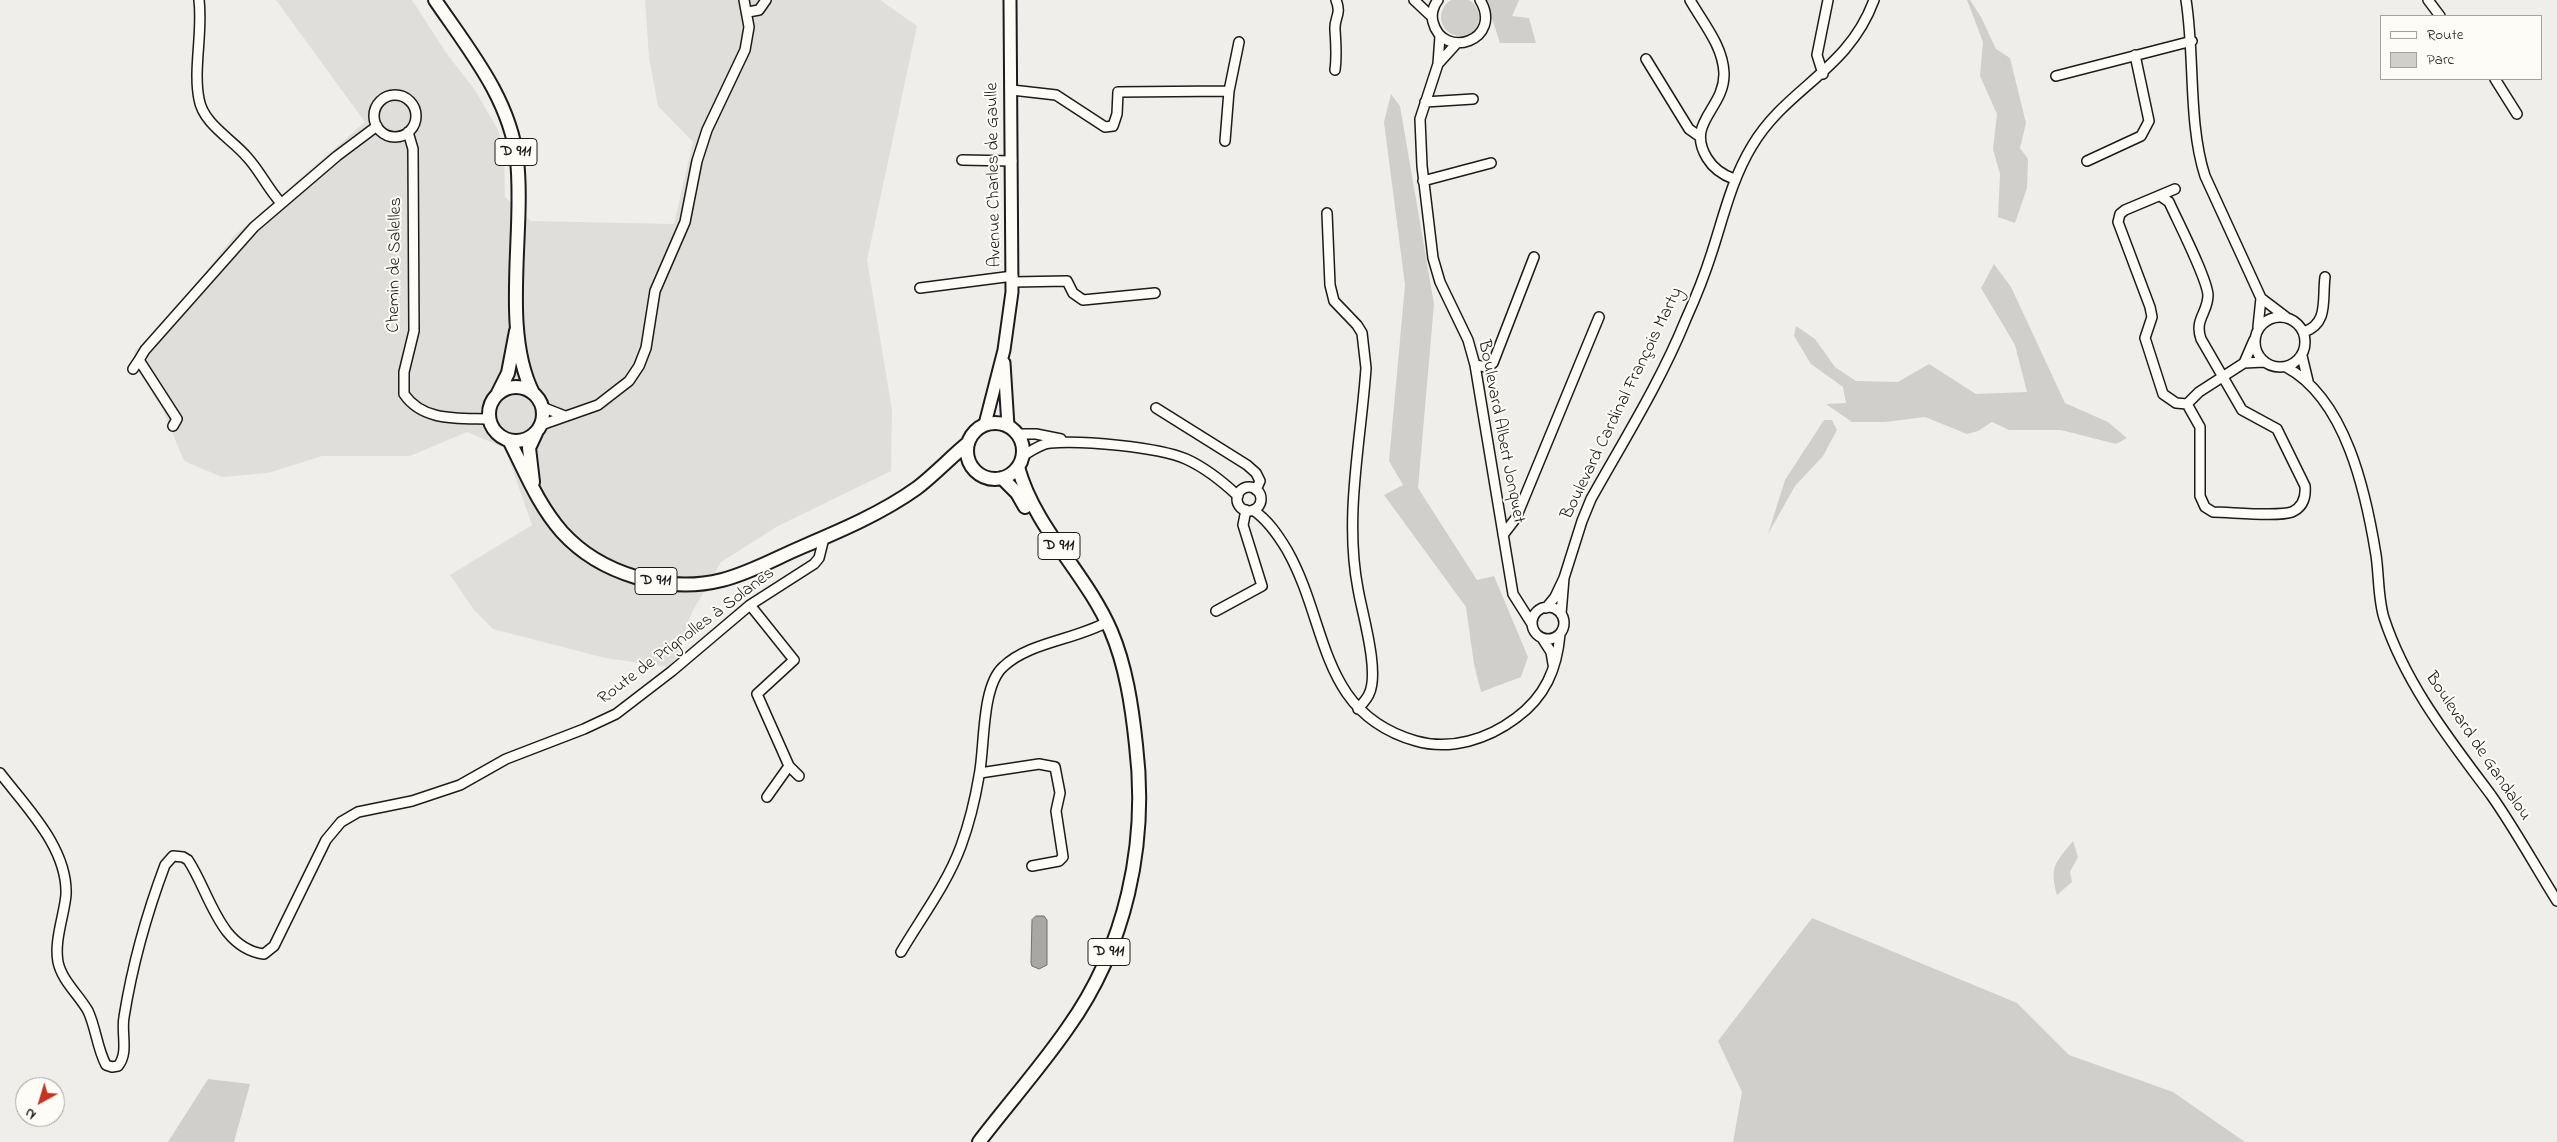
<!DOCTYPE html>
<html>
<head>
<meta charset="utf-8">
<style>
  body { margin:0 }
  #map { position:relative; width:2557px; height:1142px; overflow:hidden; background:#f0eeea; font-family:"Indie Flower",sans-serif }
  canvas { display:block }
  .legend { position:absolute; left:2380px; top:15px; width:162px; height:65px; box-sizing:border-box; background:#fdfcf7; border:1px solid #a3a29f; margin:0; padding:6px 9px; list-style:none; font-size:15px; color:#1c1c1c }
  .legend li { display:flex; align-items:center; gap:10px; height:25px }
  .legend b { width:25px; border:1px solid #a3a29f }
  .north { position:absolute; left:15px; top:1077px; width:50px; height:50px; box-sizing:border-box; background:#fdfcf7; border:1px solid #a3a29f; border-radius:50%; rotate:219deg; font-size:14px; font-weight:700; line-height:20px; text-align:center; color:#1c1c1c }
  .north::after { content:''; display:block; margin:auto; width:18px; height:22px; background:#c8321e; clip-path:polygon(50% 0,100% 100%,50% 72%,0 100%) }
</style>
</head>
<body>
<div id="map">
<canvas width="2557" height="1142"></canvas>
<ul class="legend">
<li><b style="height:6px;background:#fdfcf7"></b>Route</li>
<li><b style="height:14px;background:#d0cfcc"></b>Parc</li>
</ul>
<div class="north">N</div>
</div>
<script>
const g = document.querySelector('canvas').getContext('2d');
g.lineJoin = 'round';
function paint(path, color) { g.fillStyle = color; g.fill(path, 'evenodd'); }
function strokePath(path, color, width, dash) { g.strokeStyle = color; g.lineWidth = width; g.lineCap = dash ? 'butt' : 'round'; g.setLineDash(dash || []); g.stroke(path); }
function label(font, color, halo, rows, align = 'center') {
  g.font = font + ' "Indie Flower",sans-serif'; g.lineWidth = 4; g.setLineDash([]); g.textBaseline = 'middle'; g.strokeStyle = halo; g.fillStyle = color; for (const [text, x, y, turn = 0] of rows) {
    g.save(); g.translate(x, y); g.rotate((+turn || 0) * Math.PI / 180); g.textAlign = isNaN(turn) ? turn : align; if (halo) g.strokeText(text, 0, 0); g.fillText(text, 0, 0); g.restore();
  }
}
paint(new Path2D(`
  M276 0H412L447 54 475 90 498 130 504 153 505 197 531 221 674 224 693 142 658 106 649 58 645 0H880L917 26 867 260 892 410 891 471 778 526 721 562 691 614 676 658 669 667 605 658 493 629 475 611 450 575 532 525 505 448 467 432 410 456H322L268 473 222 477 184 461 163 410 133 363 135 351 177 309 234 236 365 122Z`), '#e0deda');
paint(new Path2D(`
  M1441 17a19 19 0 1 1 38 0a19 19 0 1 1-38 0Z
  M1486 0H1519L1512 16 1529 18 1536 43H1500Z
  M1967 0H1970L1981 17 1996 49 2010 58 2026 123 2020 148 2028 159 2027 188 2015 223 1998 217 2000 174 1993 149 1997 114 1980 76 1983 42Z
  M1391 94 1400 106 1434 304 1418 488 1477 580 1494 576 1528 657 1521 677 1481 692 1474 664 1466 607 1384 495 1403 485 1389 461 1405 285 1384 122Z
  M1994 264 2011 287 2065 403 2108 422 2127 438 2116 444 2061 430H2009L1992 422 1978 431 1967 434 1925 417 1885 422H1852L1826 404 1846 403 1843 387 1811 364 1794 336 1796 326 1815 339 1835 367 1856 381 1898 382 1929 364 1976 394 2027 392 2015 345 1981 288Z
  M1824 420H1832L1837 430 1823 456 1795 486 1768 534 1785 480Z
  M2073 841 2078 857 2070 872 2072 882 2057 895C2049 867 2055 863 2073 841Z
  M1812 918 2017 1003 2069 1055 2173 1092 2245 1142H1733L1742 1092 1718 1041Z
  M208 1079 250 1084 234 1142H168Z`), '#d0cfcc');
const water = new Path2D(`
  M1036 916H1044L1047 920V965L1039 969 1032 966 1031 963 1032 920Z`);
paint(water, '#a8a7a3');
strokePath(water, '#706f6d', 1);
const minor = new Path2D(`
  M199 0C203 32 193 69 199 99 203 124 232 139 247 157 260 171 268 189 281 203
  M1414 0 1432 17
  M1438 0C1433 6 1431 15 1433 22 1443 61 1504 40 1480 0
  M1690 0C1703 23 1723 46 1724 73 1725 109 1685 122 1707 158 1713 168 1723 175 1734 179
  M2186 0C2195 56 2188 124 2205 176L2261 298 2286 317
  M2428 0 2440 16
  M748 12 759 10 766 0
  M1440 36 1438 64 1420 119 1422 166 1433 258 1440 282 1468 340 1475 365 1513 594 1532 624
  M1646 59 1689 129 1699 136
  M1438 64 1457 43
  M1335 70C1337 56 1336 44 1335 30 1334 17 1342 15 1336 0
  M1823 74 1817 55 1828 0
  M2056 76 2192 41
  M2495 79 2517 114
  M1012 90 1056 95 1105 127 1113 126 1117 114 1118 92 1229 91 1225 141
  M1229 91 1239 42
  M374 116a21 21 0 1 1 42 0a21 21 0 1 1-42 0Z
  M1425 102 1473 99
  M408 132 413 149 414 331 404 372V394C423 422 459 418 489 419
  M962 160 1012 161
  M2087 161 2141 136 2149 121 2135 55
  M1423 181 1491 163
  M2175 189 2125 210 2120 214 2118 222 2150 307 2152 317 2145 338 2163 394 2176 403 2187 404 2199 392 2244 363 2264 362
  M2162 197 2169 202C2178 222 2207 278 2208 295 2208 313 2194 319 2201 339L2242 410 2277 429 2305 486C2306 497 2303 507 2292 512 2278 517 2230 512 2213 512L2205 507 2200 496V427L2187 404
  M1327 213 1330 285 1334 301 1357 325 1362 333 1366 368C1361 441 1344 516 1358 589 1362 613 1380 672 1369 694 1367 699 1362 704 1358 709
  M1013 282 1067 281 1073 293 1083 300 1155 293
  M920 288 1013 276
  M2255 342a25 25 0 1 1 50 0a25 25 0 1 1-50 0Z
  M2258 327 2261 298
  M2304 332C2329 323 2322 300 2325 277
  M2302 356 2308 381
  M2244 363 2254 340
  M1475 365 1487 367 1493 363 1534 257
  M2286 367C2346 399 2366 493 2376 555 2379 575 2378 599 2384 618 2406 685 2450 740 2491 795 2515 829 2535 866 2557 901
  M133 369 139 360
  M542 407 565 416
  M1156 408 1247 465 1256 473 1260 481 1256 490
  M541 425 598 405 629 381 639 366 646 348 655 291 685 222 697 161 707 130 745 50 749 27 744 0
  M173 426 177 419 139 360 145 350 254 227 337 156 377 126
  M1018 434H1036L1061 439
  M1023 456C1031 451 1040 444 1050 443 1081 440 1158 447 1186 459 1206 468 1222 481 1238 496
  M1237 499a12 12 0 1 1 24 0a12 12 0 1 1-24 0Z
  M1253 510C1268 520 1278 535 1287 550 1329 624 1318 713 1416 741 1451 751 1488 739 1516 718 1545 697 1557 669 1560 634
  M1503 535 1516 518 1599 317
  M1564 578 1582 521 1591 499C1624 440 1661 381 1686 319 1696 297 1705 274 1712 252 1724 215 1732 179 1752 146 1787 87 1848 71 1874 0
  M750 605 794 660 757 694 789 766 767 797
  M1532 623a16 16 0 1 1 32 0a16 16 0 1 1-32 0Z
  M1546 608 1555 597 1564 578 1561 614
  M1216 611 1262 586 1243 525 1246 510
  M1542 638 1551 652 1553 664
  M789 766 799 776
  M0 773C26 807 68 848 66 895 64 916 54 941 58 962 62 981 79 995 88 1011 96 1028 97 1048 106 1065L112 1067 118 1066C129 1053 121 1033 124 1017 132 967 147 913 165 865L173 856 183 857 188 860C210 893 219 948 264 954L274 946 326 840 341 822 358 812 412 801 460 785 506 759 584 729 616 714 672 671 750 605 814 564 819 558 824 538
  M980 773 1039 764 1055 767 1060 793 1056 811 1063 857 1059 861 1032 866
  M901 952C921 918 947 884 961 846 969 824 975 800 979 776 985 748 981 687 1003 667 1029 642 1075 640 1107 622`);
const secondary = new Path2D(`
  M1004 363 1008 426
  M985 424 1004 350 1012 292 1010 0`);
const primary = new Path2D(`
  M435 0C469 50 510 99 517 160 525 231 501 330 533 393
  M489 414a27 27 0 1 1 54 0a27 27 0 1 1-54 0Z
  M498 393 508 373 516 331
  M967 451a28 28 0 1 1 56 0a28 28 0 1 1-56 0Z
  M509 440C525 471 538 505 562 532 600 574 667 594 722 580 750 573 776 558 802 547 842 530 882 513 917 488 935 474 951 457 968 443
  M1002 478 1017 493 1025 507
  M533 482 529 448 536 433
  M979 1142C1008 1104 1040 1068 1067 1029 1126 947 1148 844 1136 745 1132 707 1126 666 1111 631 1086 573 1035 529 1018 467`);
strokePath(minor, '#1c1c1c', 12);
strokePath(secondary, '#1c1c1c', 15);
strokePath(primary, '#1c1c1c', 16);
strokePath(minor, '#fdfcf7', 9);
strokePath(secondary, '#fdfcf7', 11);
strokePath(primary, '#fdfcf7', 12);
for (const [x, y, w] of [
  [516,152,42],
  [1059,546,42],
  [656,581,42],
  [1109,952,42]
]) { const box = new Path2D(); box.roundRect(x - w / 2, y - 13.5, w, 27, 4); g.fillStyle = '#fdfcf7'; g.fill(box); strokePath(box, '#1c1c1c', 1); }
label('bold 16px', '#1c1c1c', null, [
  ["D 911",516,152],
  ["D 911",1059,546],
  ["D 911",656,581],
  ["D 911",1109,952]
]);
label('18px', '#1c1c1c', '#fdfcf7', [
  ["Avenue Charles de Gaulle",995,175,-91],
  ["Chemin de Salelles",396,265,-89],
  ["Boulevard Cardinal François Marty",1623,404,-64],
  ["Boulevard Albert Jonquet",1500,432,79],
  ["Route de Prignolles à Solanes",687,637,-37],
  ["Boulevard de Gandalou",2477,747,56]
]);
</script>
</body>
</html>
